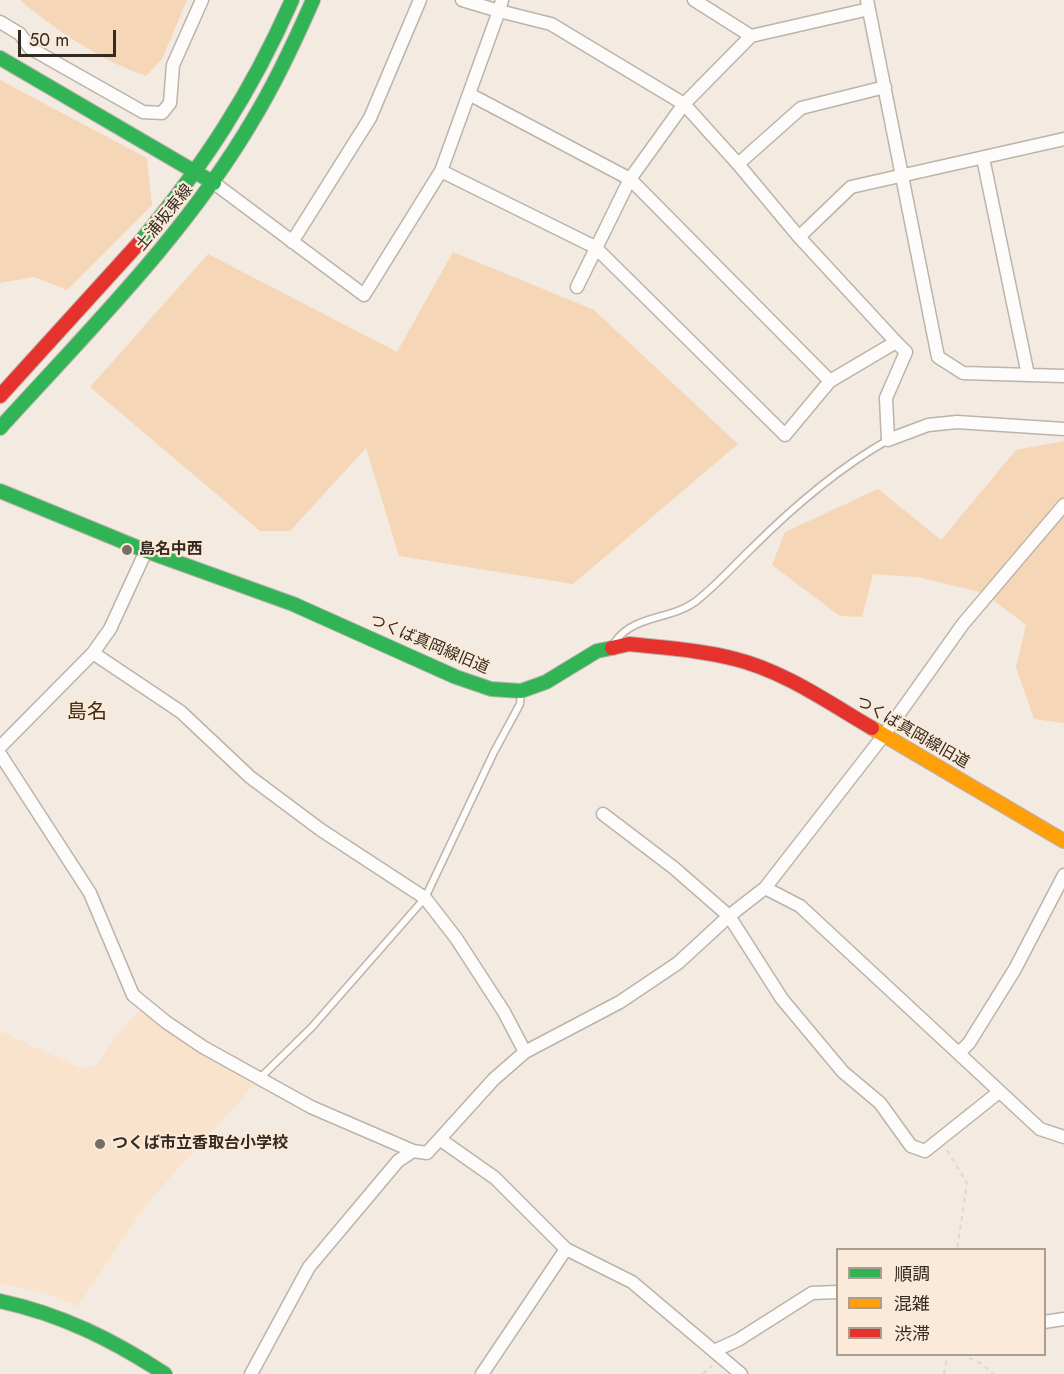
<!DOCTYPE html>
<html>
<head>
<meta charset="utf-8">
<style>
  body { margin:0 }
  #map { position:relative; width:1064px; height:1374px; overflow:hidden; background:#f3eae1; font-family:Jost,"Noto Sans JP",sans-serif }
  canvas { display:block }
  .legend { position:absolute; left:836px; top:1248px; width:210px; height:108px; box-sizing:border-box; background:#fbead9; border:2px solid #ab9d8f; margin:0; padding:8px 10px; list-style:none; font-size:18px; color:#342a1f }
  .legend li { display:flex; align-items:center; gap:12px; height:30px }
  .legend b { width:30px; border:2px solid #ab9d8f }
  .scale { position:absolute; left:18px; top:30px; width:98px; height:27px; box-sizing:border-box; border:3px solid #342a1f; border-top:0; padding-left:8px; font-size:18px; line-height:21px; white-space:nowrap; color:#342a1f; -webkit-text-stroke:4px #fbead9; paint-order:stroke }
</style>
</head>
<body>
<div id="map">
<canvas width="1064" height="1374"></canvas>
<ul class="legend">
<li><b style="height:8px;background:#30b455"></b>順調</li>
<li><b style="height:8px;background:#ff9f0a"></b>混雑</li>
<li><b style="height:8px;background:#e5322d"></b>渋滞</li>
</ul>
<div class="scale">50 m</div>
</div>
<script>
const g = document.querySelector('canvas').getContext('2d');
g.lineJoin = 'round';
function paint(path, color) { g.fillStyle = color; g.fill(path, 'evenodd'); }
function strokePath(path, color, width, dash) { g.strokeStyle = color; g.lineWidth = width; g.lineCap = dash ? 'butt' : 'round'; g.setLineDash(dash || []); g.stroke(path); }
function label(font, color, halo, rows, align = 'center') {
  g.font = font + ' Jost,"Noto Sans JP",sans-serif'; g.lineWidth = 4.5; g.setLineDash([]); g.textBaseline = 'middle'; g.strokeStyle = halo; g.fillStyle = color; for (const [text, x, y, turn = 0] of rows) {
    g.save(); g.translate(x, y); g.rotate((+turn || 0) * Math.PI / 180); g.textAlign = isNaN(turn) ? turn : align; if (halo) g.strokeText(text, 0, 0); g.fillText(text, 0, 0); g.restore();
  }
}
paint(new Path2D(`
  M141 1009 180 1040 254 1085 147 1203 78 1306 41 1292 0 1284V1031L83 1069 98 1064 113 1039Z`), '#f9e3cc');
paint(new Path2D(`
  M20 0H187L162 59 146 76C99 59 58 32 20 0Z
  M0 80 147 158 152 205 67 290 34 277 0 283Z
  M453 252 594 310 738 444 573 584 399 556 366 448 290 531H260L90 387 208 254 397 352Z
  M1064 441V723L1034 719 1016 667 1026 625 984 593 917 577 873 574 862 617 840 616 772 565 785 532 878 489 941 540 1016 450Z`), '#f5d6b6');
const lane = new Path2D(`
  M615 642C633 615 670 620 695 602 716 586 733 566 752 548 793 507 837 469 888 440
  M260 1078 312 1027 425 898 494 752 520 704 521 692`);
const street = new Path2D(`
  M502 0 499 11 551 24 684 104 630 179 577 287
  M694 0 751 36 869 9
  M867 0 938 357 963 373 1064 376
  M0 22 20 34 30 48 143 112 162 113 170 103 173 65 202 0
  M751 36 684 104 738 164 801 108 885 87
  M469 94 630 179 830 381 896 342 799 237
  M983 158 1028 375
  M738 164 799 237 851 187 1064 139
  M441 171 595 247 785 435 830 381
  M214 183 364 295 441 171 499 11 462 0
  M292 242 370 118 420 0
  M896 342 906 352 886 398 888 440 928 425 957 422 1064 429
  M93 653 181 712 250 777 321 830 425 898 456 938 504 1012 525 1052
  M0 747 93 653 110 629 146 551
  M0 754 90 893 133 995 166 1022 203 1047 311 1107 413 1151
  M603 814 674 868 729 916 782 999 843 1072 880 1103 911 1146 925 1151 999 1092
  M765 888 800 906 1040 1129 1064 1137
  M959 1053 969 1043 1015 969 1064 875
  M441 1140 495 1178 566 1249 632 1282 741 1374
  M1044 1322 1064 1319
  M714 1351 738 1340 812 1293 838 1292
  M251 1374 309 1267 398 1161 413 1151 427 1153 494 1079 525 1052 620 1002 678 963 729 916 765 888 884 735 963 624 1064 505
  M482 1374 566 1249`);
const fast = new Path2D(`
  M0 58 214 183
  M139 243C204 165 251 93 292 0
  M0 428C89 330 187 233 254 118 277 80 295 41 313 0
  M0 491 146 551 293 604 456 677 491 689 521 691 546 682 597 651 612 648
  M0 1301C61 1314 113 1340 165 1374`);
const slow = new Path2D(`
  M872 728 1064 841`);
const jam = new Path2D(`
  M0 396 139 243
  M612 648 629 644C664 648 701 650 735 659 784 671 829 703 872 728`);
strokePath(lane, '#bcb3aa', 9);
strokePath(street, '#bcb3aa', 15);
strokePath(fast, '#bcb3aa', 16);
strokePath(slow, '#bcb3aa', 16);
strokePath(jam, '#bcb3aa', 16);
strokePath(new Path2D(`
  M947 1150 967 1183 957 1250
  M961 1354 982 1364 993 1374
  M703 1374 712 1366
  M944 1374 948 1354`), '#dbd8d5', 2, [4.5, 4.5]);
strokePath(lane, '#fdfcfa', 6);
strokePath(street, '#fdfcfa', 12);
strokePath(fast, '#30b455', 14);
strokePath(slow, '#ff9f0a', 14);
strokePath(jam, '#e5322d', 14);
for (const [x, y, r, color] of [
  [127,550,6,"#776d63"],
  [100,1144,6,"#776d63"]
]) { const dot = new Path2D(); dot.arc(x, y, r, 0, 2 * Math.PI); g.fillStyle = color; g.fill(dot); strokePath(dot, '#fbead9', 2); }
label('16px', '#342a1f', '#fbead9', [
  ["土浦坂東線",165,218,-51],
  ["つくば真岡線旧道",429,645,23],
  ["つくば真岡線旧道",912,733,30]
]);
label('bold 16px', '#342a1f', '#fbead9', [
  ["島名中西",139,550],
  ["つくば市立香取台小学校",112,1144]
], 'left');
label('20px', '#3f2a12', '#fbead9', [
  ["島名",87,713]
]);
</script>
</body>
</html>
